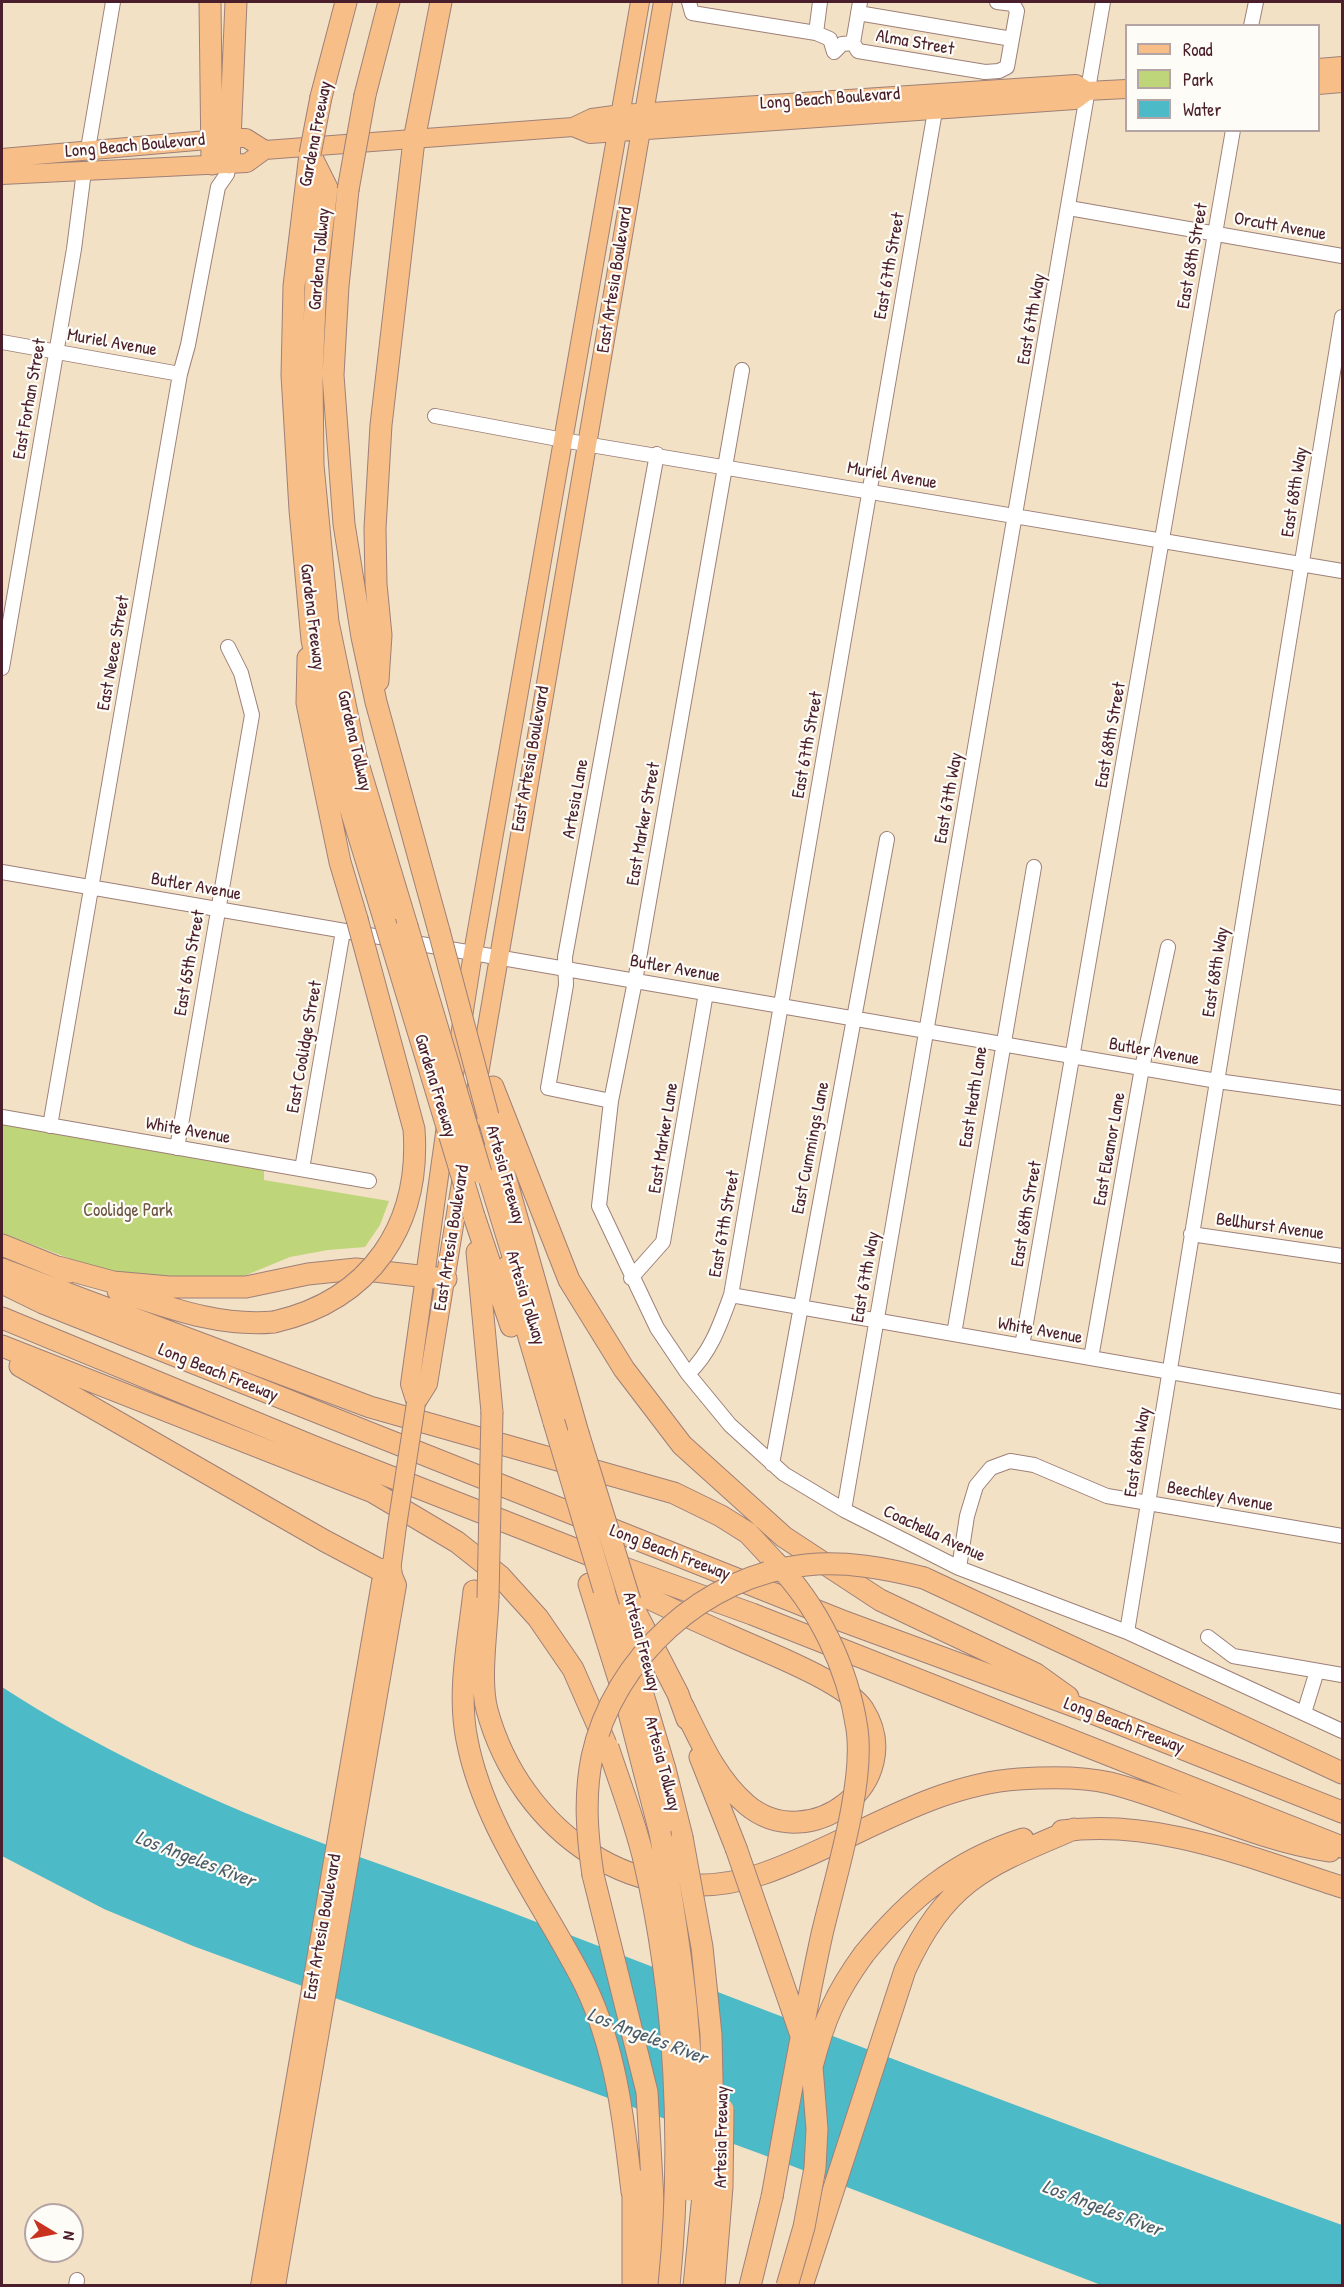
<!DOCTYPE html>
<html>
<head>
<meta charset="utf-8">
<style>
  body { margin:0 }
  #map { position:relative; width:1344px; height:2287px; overflow:hidden; background:#f3e1c6; font-family:"Patrick Hand",sans-serif }
  canvas { display:block }
  .frame { position:absolute; inset:0; border:3px solid #4a1f2b; pointer-events:none }
  .legend { position:absolute; left:1125px; top:24px; width:195px; height:108px; box-sizing:border-box; background:#fdfcf7; border:2px solid #b5a4a5; margin:0; padding:8px 10px; list-style:none; font-size:18px; color:#4a1f2b }
  .legend li { display:flex; align-items:center; gap:12px; height:30px }
  .legend b { width:30px; border:2px solid #b5a4a5 }
  .north { position:absolute; left:24px; top:2203px; width:60px; height:60px; box-sizing:border-box; background:#fdfcf7; border:2px solid #b5a4a5; border-radius:50%; rotate:100deg; font-size:16px; font-weight:700; line-height:24px; text-align:center; color:#4a1f2b }
  .north::after { content:''; display:block; margin:auto; width:21px; height:27px; background:#c8321e; clip-path:polygon(50% 0,100% 100%,50% 72%,0 100%) }
</style>
</head>
<body>
<div id="map">
<canvas width="1344" height="2287"></canvas>
<div class="frame"></div>
<ul class="legend">
<li><b style="height:8px;background:#f7be88"></b>Road</li>
<li><b style="height:16px;background:#bfd579"></b>Park</li>
<li><b style="height:16px;background:#4dbac7"></b>Water</li>
</ul>
<div class="north">N</div>
</div>
<script>
const g = document.querySelector('canvas').getContext('2d');
g.lineJoin = 'round';
function paint(path, color) { g.fillStyle = color; g.fill(path, 'evenodd'); }
function strokePath(path, color, width, dash) { g.strokeStyle = color; g.lineWidth = width; g.lineCap = dash ? 'butt' : 'round'; g.setLineDash(dash || []); g.stroke(path); }
function label(font, color, halo, rows, align = 'center') {
  g.font = font + ' "Patrick Hand",sans-serif'; g.lineWidth = 4.5; g.setLineDash([]); g.textBaseline = 'middle'; g.strokeStyle = halo; g.fillStyle = color; for (const [text, x, y, turn = 0] of rows) {
    g.save(); g.translate(x, y); g.rotate((+turn || 0) * Math.PI / 180); g.textAlign = isNaN(turn) ? turn : align; if (halo) g.strokeText(text, 0, 0); g.fillText(text, 0, 0); g.restore();
  }
}
paint(new Path2D(`
  M2 1124 264 1170V1180L389 1201 380 1225 365 1247 328 1250 290 1257 227 1283 108 1273 2 1233Z`), '#bfd579');
paint(new Path2D(`
  M2 1687C91 1745 201 1797 301 1835 376 1864 452 1889 526 1918 797 2023 1069 2127 1342 2225V2285H1101L761 2154 193 1946 104 1909 2 1856Z`), '#4dbac7');
const minor = new Path2D(`
  M689 2 692 13 816 33 830 39 834 52 842 44 853 43 858 51 985 72 999 71 1007 67 1017 11 1013 4 997 2
  M858 13 1012 39
  M1251 26 1256 2
  M816 33 820 2
  M853 43 860 2
  M88 149 113 2
  M1069 208 1342 256
  M2 342 180 374
  M742 370 635 981 611 1101 599 1206 657 1328 688 1374 730 1425 784 1474 844 1510 959 1568 1127 1632 1342 1731
  M435 416 585 444 1342 571
  M2 668 74 249 84 171
  M2 872 1217 1081 1342 1098
  M611 1101 548 1088 566 985 565 957 657 454
  M2 1117 369 1181
  M50 1126 180 374 188 345 218 187 227 174 229 163
  M177 1148 252 715 241 673 228 647
  M302 1169 343 931
  M1191 1234 1342 1256
  M631 1278 663 1242 706 993
  M731 1295 1342 1402
  M954 1334 1034 867
  M1022 1346 1233 130
  M1091 1358 1142 1068 1168 947
  M688 1374C711 1352 720 1325 731 1295L935 111
  M772 1464 887 839
  M844 1510 1103 2
  M959 1568 967 1516 976 1486 991 1468 1010 1461 1034 1465 1107 1496 1342 1536
  M1127 1632 1342 317
  M1208 1637 1233 1656 1342 1675
  M1304 1713 1317 1671
  M76 2286 77 2280`);
const major = new Path2D(`
  M1318 68 1342 66
  M1318 85 1342 83
  M573 127 590 134 1075 100 1087 91 1126 89
  M2 158 230 138H246L265 150
  M2 175 247 163 265 150 573 127 592 118 621 114 1076 84 1087 91
  M453 1081 473 953 640 2
  M469 1132 663 2
  M416 1403 428 1384 462 1177
  M416 1403 410 1384 446 1126
  M260 2286 381 1582 391 1571 397 1526
  M276 2286 397 1585 391 1571`);
const highway = new Path2D(`
  M210 2 212 164
  M365 95 389 2
  M321 97 346 2
  M310 154 327 188 316 279 312 375 313 465 328 622 356 757 407 926
  M310 154 294 286 292 375 300 510 312 640 342 781 385 922
  M229 163 236 2
  M348 190 338 286 333 375 344 524 362 637 376 702 439 931
  M308 658 307 703 340 862 357 919
  M378 681 381 635 376 584 375 528 381 425 414 140 441 2
  M493 1087 569 1280 624 1369 682 1445 784 1537 880 1600 1036 1674 1068 1697
  M488 1116 578 1433
  M482 1155 520 1279
  M474 1216 511 1326
  M2 1245 69 1272
  M477 1252 492 1412
  M508 1266 554 1422
  M58 1267 113 1282 169 1287H246L308 1274 356 1269 446 1279
  M2 1269 370 1407 674 1493 721 1516 748 1533 774 1561
  M2 1283 43 1303 840 1620 1090 1712 1342 1812
  M118 1291C170 1308 219 1327 274 1322
  M2 1318 312 1446 613 1564 752 1614 1342 1847
  M2 1346 373 1492 457 1542 500 1576 538 1618 573 1669 605 1742
  M20 1366 325 1541 378 1569 391 1571
  M924 1578 1342 1773
  M613 1581C650 1599 687 1617 724 1633 756 1648 845 1681 863 1709 909 1781 810 1857 747 1805 717 1780 700 1741 683 1706
  M589 1584 627 1705 660 1833
  M474 1591C469 1639 457 1691 467 1740 484 1829 545 1905 585 1985 616 2049 624 2122 632 2192
  M613 1593 665 1769 682 1837
  M488 1598C487 1631 479 1679 487 1710 520 1831 638 1917 762 1874 847 1845 927 1785 1019 1779 1048 1777 1081 1776 1110 1783 1184 1802 1254 1840 1330 1851
  M630 1601 678 1694 687 1719
  M700 1757 736 1848
  M1062 1831C1158 1818 1253 1859 1342 1887
  M593 1875 647 2092 654 2218 653 2286
  M864 1954C909 1899 954 1861 1023 1839
  M633 2178V2286
  M750 2286 772 2197
  M802 2286 905 1970C947 1879 987 1866 1074 1829`);
strokePath(minor, '#9e8078', 16);
strokePath(major, '#9e8078', 20);
strokePath(highway, '#9e8078', 23);
strokePath(minor, '#fff', 14);
strokePath(major, '#f7be88', 18);
strokePath(highway, '#f7be88', 21);
const majorBridge = new Path2D(`
  M397 1526 416 1403`);
const highwayBridge = new Path2D(`
  M310 154 321 97
  M348 190 365 95
  M385 922 474 1216
  M407 926 481 1173
  M439 931 488 1116
  M274 1322C371 1300 421 1225 414 1129L357 919
  M554 1422 604 1590
  M578 1433 630 1601
  M488 1598 492 1412
  M608 1747C620 1784 635 1822 644 1860 676 1997 683 2146 669 2286
  M660 1833C682 1950 699 2069 689 2190
  M682 1837 702 1947 711 2035 713 2126
  M736 1848 812 2067 817 2129 815 2168 804 2227 787 2286
  M593 1875C587 1835 584 1797 592 1757 613 1658 705 1575 806 1565 846 1561 885 1568 924 1578
  M812 2067C824 2020 835 1994 864 1954
  M772 2197C788 2109 803 2021 822 1934 835 1878 865 1784 857 1729 848 1668 818 1605 774 1561
  M694 2286 706 2164 705 2112
  M714 2286 722 2187 723 2109`);
strokePath(majorBridge, '#9e8078', 20, []);
strokePath(highwayBridge, '#9e8078', 23, []);
strokePath(majorBridge, '#f7be88', 18);
strokePath(highwayBridge, '#f7be88', 21);
label('18px', '#4a1f2b', '#fdfcf7', [
  ["Alma Street",915,43,10],
  ["Long Beach Boulevard",830,99,-4],
  ["Gardena Freeway",316,134,-79],
  ["Long Beach Boulevard",135,146,-5],
  ["Orcutt Avenue",1280,227,10],
  ["East 68th Street",1193,256,-80],
  ["Gardena Tollway",320,259,-85],
  ["East 67th Street",890,266,-80],
  ["East Artesia Boulevard",615,280,-81],
  ["East 67th Way",1032,319,-80],
  ["Muriel Avenue",112,343,10],
  ["East Forhan Street",30,399,-80],
  ["Muriel Avenue",892,476,10],
  ["East 68th Way",1295,492,-81],
  ["Gardena Freeway",312,617,83],
  ["East Neece Street",114,653,-80],
  ["East 68th Street",1111,735,-80],
  ["Gardena Tollway",354,741,77],
  ["East 67th Street",808,745,-80],
  ["East Artesia Boulevard",531,759,-80],
  ["East 67th Way",949,798,-80],
  ["Artesia Lane",576,799,-80],
  ["East Marker Street",644,824,-80],
  ["Butler Avenue",196,887,10],
  ["East 65th Street",190,963,-80],
  ["Butler Avenue",675,969,10],
  ["East 68th Way",1216,972,-81],
  ["East Coolidge Street",305,1047,-80],
  ["Butler Avenue",1154,1052,10],
  ["Gardena Freeway",435,1086,73],
  ["East Heath Lane",974,1097,-81],
  ["White Avenue",188,1131,10],
  ["East Marker Lane",664,1138,-81],
  ["East Cummings Lane",811,1148,-79],
  ["East Eleanor Lane",1110,1149,-80],
  ["Artesia Freeway",505,1175,74],
  ["East 68th Street",1027,1214,-80],
  ["East 67th Street",725,1224,-80],
  ["Bellhurst Avenue",1270,1227,8],
  ["East Artesia Boulevard",452,1238,-81],
  ["East 67th Way",866,1277,-80],
  ["Artesia Tollway",525,1298,73],
  ["White Avenue",1040,1331,10],
  ["Long Beach Freeway",218,1373,22],
  ["East 68th Way",1138,1452,-81],
  ["Beechley Avenue",1220,1497,10],
  ["Coachella Avenue",934,1534,25],
  ["Long Beach Freeway",670,1553,21],
  ["Artesia Freeway",641,1642,75],
  ["Long Beach Freeway",1124,1726,21],
  ["Artesia Tollway",662,1764,75],
  ["East Artesia Boulevard",323,1927,-80],
  ["Artesia Freeway",722,2137,-89]
]);
label('18px', '#6d5642', '#fdfcf7', [
  ["Coolidge Park",128,1211]
]);
label('italic 20px', '#4b5d69', '#fdfcf7', [
  ["Los Angeles River",195,1860,21],
  ["Los Angeles River",647,2037,21],
  ["Los Angeles River",1102,2209,21]
]);
</script>
</body>
</html>
